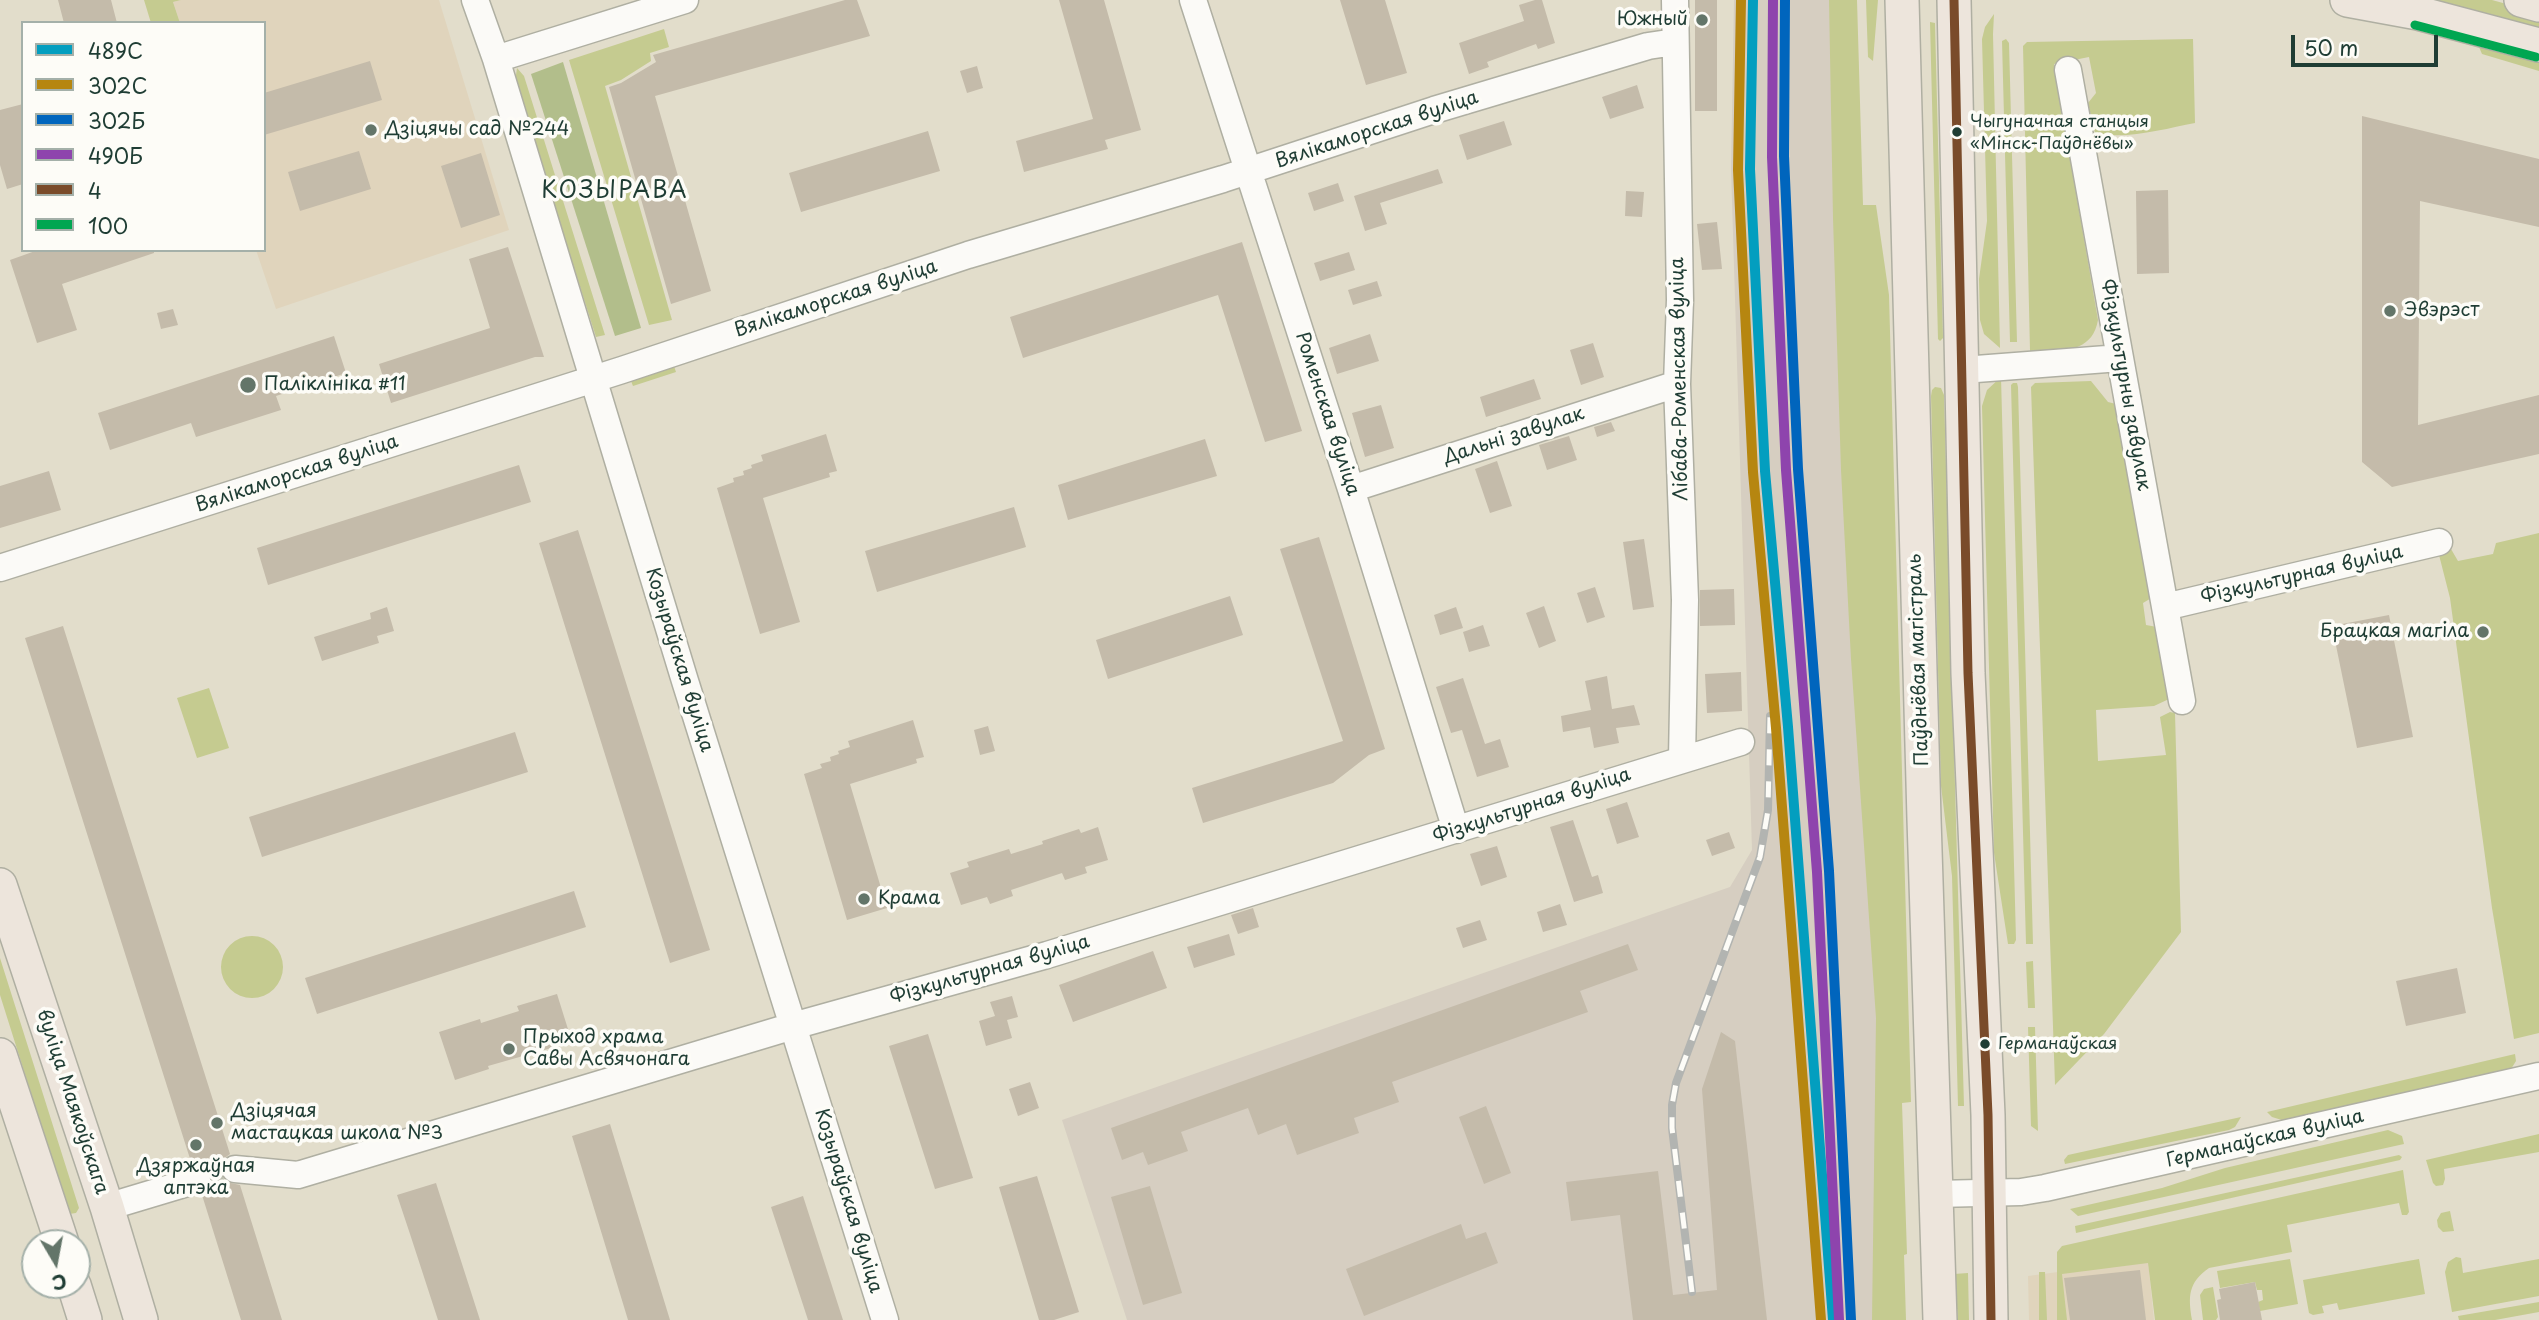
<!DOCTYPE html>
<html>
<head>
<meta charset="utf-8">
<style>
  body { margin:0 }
  #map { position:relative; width:2539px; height:1320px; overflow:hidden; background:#e2ddcb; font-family:"Playpen Sans",sans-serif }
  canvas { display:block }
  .legend { position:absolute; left:21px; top:21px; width:245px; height:231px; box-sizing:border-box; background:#fdfcf7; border:2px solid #a4b0a9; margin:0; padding:9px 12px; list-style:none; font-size:21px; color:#1f3d34 }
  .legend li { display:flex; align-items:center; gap:14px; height:35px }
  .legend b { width:35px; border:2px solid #a4b0a9 }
  .north { position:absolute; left:21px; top:1229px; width:70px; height:70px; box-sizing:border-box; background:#fdfcf7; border:2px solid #a4b0a9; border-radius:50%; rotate:170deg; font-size:19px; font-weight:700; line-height:28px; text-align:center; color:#1f3d34 }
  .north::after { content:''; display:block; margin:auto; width:24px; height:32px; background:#637569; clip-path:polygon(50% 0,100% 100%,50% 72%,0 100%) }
  .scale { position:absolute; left:2291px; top:35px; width:147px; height:32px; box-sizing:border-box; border:4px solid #1f3d34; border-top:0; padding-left:9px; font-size:21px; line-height:24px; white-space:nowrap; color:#1f3d34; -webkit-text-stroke:5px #fdfcf7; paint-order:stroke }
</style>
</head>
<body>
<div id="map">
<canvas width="2539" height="1320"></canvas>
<ul class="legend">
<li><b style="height:9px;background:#039ebf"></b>489С</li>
<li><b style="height:9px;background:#b68610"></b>302С</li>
<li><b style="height:9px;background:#0065bd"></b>302Б</li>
<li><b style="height:9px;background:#8e44ad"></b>490Б</li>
<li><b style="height:9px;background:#7a4b2a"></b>4</li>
<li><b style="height:9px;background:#00a651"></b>100</li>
</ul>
<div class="north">С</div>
<div class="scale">50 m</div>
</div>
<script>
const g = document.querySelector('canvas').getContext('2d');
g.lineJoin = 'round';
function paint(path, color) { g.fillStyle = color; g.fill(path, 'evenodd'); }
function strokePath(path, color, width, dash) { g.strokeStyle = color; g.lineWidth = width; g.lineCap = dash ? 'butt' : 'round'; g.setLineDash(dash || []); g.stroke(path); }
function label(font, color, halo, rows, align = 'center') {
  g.font = font + ' "Playpen Sans",sans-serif'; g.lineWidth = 7; g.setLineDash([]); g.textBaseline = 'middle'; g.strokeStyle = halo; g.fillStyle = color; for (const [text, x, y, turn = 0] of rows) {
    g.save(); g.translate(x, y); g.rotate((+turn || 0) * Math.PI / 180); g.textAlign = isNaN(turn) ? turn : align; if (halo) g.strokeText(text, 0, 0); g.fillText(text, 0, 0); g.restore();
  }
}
paint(new Path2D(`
  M181 0H439L509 230 276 309 256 250H264V23H180L173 2Z
  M2148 1260 2154 1320H2029L2028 1276Z`), '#e0d4bc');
paint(new Path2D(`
  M1734 0H1846L1900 1320H1127L1062 1120 1730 887 1752 850 1731 169Z`), '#d6cec1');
paint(new Path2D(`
  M144 0H181L173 2 180 23H151Z
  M1829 0H1857L1863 205H1876L1889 295 1911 1102 1902 1103 1907 1254 1904 1255 1906 1320H1872L1876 1018 1851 659 1841 470 1833 218Z
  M1866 0H1878L1873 61 1868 57Z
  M2433 0H2492L2539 13V28Z
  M1994 14 1993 34 2000 348 1984 334 1980 320 1979 279 1987 221 1982 39 1985 27Z
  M1930 22 1935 23 1943 338 1940 341 1938 339Z
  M664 29 669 47 650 53 651 61 621 80 605 86 672 320 649 325 569 60Z
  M2006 39 2009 43 2017 342H2010L2002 41Z
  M2193 39 2195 123C2164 129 2126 140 2095 133L2088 103 2096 93 2089 57 2054 64 2098 320C2092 355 2058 351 2030 351L2023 46 2027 42Z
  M2479 47 2539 56V71L2482 54Z
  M517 68 524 76 605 335 596 337 515 82Z
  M673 363 676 372 633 386 629 376Z
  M2001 377 2016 940 2014 944H2008L1994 853 1982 406 1987 390Z
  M2091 381 2108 402 2116 404 2153 597 2143 603 2146 625 2157 627 2169 699 2154 706 2096 710 2098 761 2166 755 2160 717 2170 712 2175 713 2181 932 2104 1034 2055 1085 2031 387 2035 383Z
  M2013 383H2017L2018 387 2033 944H2026L2011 385Z
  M1935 387 1941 388 1944 395 1964 1106H1958L1952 876 1941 786 1931 396 1932 390Z
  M2539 533V1033L2514 1039 2492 908 2450 598 2438 551 2451 549 2458 561 2493 554 2496 543Z
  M209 688 229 748 197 758 177 698Z
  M221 967a31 31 0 1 1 62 0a31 31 0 1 1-62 0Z
  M0 958 79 1208 76 1213 69 1214 0 995Z
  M2033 961 2035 1008H2028L2026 962Z
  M2028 1027H2035L2038 1131 2031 1126Z
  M2515 1054 2516 1061 2511 1069 2285 1121 2272 1117 2267 1112Z
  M2241 1117 2235 1127 2229 1130 2065 1164 2064 1160 2068 1155Z
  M2388 1130 2402 1136 2404 1144 2078 1216 2070 1209 2162 1188 2225 1168Z
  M2539 1134V1152L2444 1169 2445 1179 2443 1185 2436 1186 2433 1183 2426 1160Z
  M2399 1155 2402 1157 2400 1160 2076 1233 2075 1226Z
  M2403 1170 2409 1212 2407 1215H2402L2399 1203 2287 1225 2292 1252 2209 1268C2188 1283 2188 1296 2192 1320H2155L2148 1263 2062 1274 2067 1320H2057V1252L2062 1246Z
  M2450 1211 2454 1231 2443 1232 2438 1227 2437 1220 2441 1213Z
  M2456 1257 2461 1258 2463 1273 2539 1259V1296L2452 1312 2445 1272 2448 1262Z
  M2290 1259 2298 1304 2260 1311 2258 1302 2263 1300 2262 1290H2257L2255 1282 2220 1288 2217 1271Z
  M2419 1259 2425 1294 2339 1310 2337 1303 2322 1306 2324 1313 2313 1315 2309 1313 2303 1280Z
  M2039 1272H2045L2047 1320H2039Z
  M1968 1273 1969 1320H1958L1954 1274Z
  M2213 1287 2218 1317 2216 1320H2203L2200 1295 2204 1289Z
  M2539 1302V1312L2495 1320H2459L2458 1316Z`), '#c5cb90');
paint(new Path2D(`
  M563 62 641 328 615 336 531 74Z`), '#b2be8b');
paint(new Path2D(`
  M58 0H111L117 23H64Z
  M845 0H857L870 36 655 96 711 291 671 304 609 87 621 83 656 62 653 55Z
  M1059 0H1104L1141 130 1105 140 1108 149 1024 172 1016 141 1093 119Z
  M1340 0H1385L1407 73 1366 85Z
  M1535 0H1542L1555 43 1538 49 1536 44 1487 62 1489 67 1469 74 1459 43 1524 21 1519 5Z
  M1695 0H1717V111H1695Z
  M370 61 382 100 264 135V93Z
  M977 66 983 88 967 93 960 71Z
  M1637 85 1644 108 1610 119 1602 97Z
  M23 104V184L7 189 0 165V110Z
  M2362 116 2539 159V227L2420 201 2418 425 2539 395V454L2392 487 2362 462Z
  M1504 121 1512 145 1467 160 1459 135Z
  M928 131 940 171 801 212 789 173Z
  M359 151 371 189 300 211 288 172Z
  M481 153 500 215 461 228 441 166Z
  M1438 169 1443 183 1380 203 1387 224 1365 231 1354 196Z
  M1338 183 1344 201 1314 211 1308 193Z
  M2168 190 2169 273 2137 274 2136 191Z
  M1626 191 1644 192 1642 217 1625 216Z
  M1717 222 1722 269 1702 270 1697 224Z
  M1242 242 1302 431 1265 442 1218 295 1023 358 1010 317Z
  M508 247 544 357H535L391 403 379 364 490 328 469 259Z
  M38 250H154V253L62 284 77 330 37 343 10 260Z
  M1349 252 1355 270 1320 281 1314 263Z
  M1377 281 1382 296 1353 305 1348 290Z
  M173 309 178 325 161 329 157 313Z
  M1370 334 1379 361 1337 374 1329 348Z
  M334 336 346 373 276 396 281 410 196 437 191 423 110 450 98 413Z
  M1593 343 1604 377 1581 385 1570 350Z
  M1534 379 1541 399 1486 417 1480 397Z
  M1381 405 1394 448 1365 457 1352 413Z
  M1611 422 1615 431 1597 437 1594 427Z
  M826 434 837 471 829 473 830 477 763 498 800 622 760 634 717 488 734 482 733 478 744 475 743 471 752 468 751 465 763 461 761 455Z
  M1569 436 1577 460 1547 470 1539 445Z
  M1205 439 1217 476 1068 520 1058 485Z
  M1497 461 1512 506 1490 513 1475 469Z
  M519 465 531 502 268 585 257 548Z
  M49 471 61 510 0 528V486Z
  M1014 507 1026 547 877 592 865 551Z
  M578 530 710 950 670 963 539 543Z
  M1319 537 1385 749 1369 755 1333 783 1203 823 1192 788 1343 741 1280 549Z
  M1644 539 1654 607 1633 610 1623 542Z
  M1595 587 1605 617 1587 623 1577 593Z
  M1734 589 1735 625 1700 626V590Z
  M1230 596 1243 635 1108 679 1096 640Z
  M1544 606 1556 641 1539 648 1526 613Z
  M387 607 394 631 377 636 379 643 322 661 314 637 371 619 370 613Z
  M1456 607 1463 628 1440 635 1434 615Z
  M2389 615 2413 737 2357 748 2332 626Z
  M1483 625 1490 646 1469 652 1463 632Z
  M63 626 230 1154 222 1160 220 1175 226 1182 240 1185 282 1320H241L202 1195 208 1191 212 1184V1175L201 1165H192L25 638Z
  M1741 672 1742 711 1707 713 1705 674Z
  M1607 676 1612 709 1634 705 1640 725 1616 728 1619 743 1594 748 1590 727 1563 732 1561 716 1591 710 1585 681Z
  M1463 678 1485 744 1500 739 1509 767 1477 777 1462 730 1451 733 1436 687Z
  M913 720 924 757 916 759 917 763 850 784 887 908 847 920 804 774 822 768 820 764 831 761 830 757 839 754 838 751 850 747 848 741Z
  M988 726 995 751 980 755 974 730Z
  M515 732 528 772 262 857 249 817Z
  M1627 802 1639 837 1617 844 1606 809Z
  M1573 820 1592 877 1598 875 1603 893 1574 902 1550 827Z
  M1098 827 1108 860 1085 867 1087 873 1065 880 1062 873 1011 890 1013 896 990 904 987 897 961 905 950 873 969 867 967 862 1009 849 1011 854 1043 844 1042 841 1079 829 1081 833Z
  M1729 832 1735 848 1712 856 1706 840Z
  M1497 846 1507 877 1481 886 1470 854Z
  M574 891 586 927 317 1014 305 978Z
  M1560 904 1567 925 1543 932 1537 912Z
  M1253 908 1259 927 1238 934 1231 915Z
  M1480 920 1487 940 1463 948 1456 928Z
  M1229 934 1235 955 1194 968 1187 947Z
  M1628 944 1638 970 1580 991 1588 1012 1392 1082 1399 1102 1354 1118 1359 1133 1297 1155 1286 1124 1258 1135 1248 1108 1181 1132 1188 1151 1148 1165 1143 1152 1122 1160 1111 1128Z
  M1153 951 1167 988 1073 1022 1059 985Z
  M2457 968 2466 1013 2406 1026 2396 981Z
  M557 994 572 1042 488 1066 489 1069 455 1080 439 1032 480 1019 481 1023 519 1011 517 1006Z
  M1012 996 1018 1017 1007 1020 1012 1038 986 1046 979 1021 995 1016 990 1002Z
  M1721 1032 1735 1041 1767 1320H1633L1620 1215 1571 1221 1566 1182 1658 1171 1673 1295 1717 1290 1702 1089Z
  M928 1034 973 1178 935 1189 889 1046Z
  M1030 1082 1039 1108 1018 1116 1009 1089Z
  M1486 1106 1511 1173 1484 1184 1459 1117Z
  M610 1124 613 1134 670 1320H628L572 1136Z
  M1037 1176 1079 1312 1054 1320H1039L999 1187Z
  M436 1183 480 1320H438L410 1234 397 1195Z
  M1150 1186 1182 1293 1143 1305 1111 1197Z
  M803 1196 843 1320H808L771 1207Z
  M1461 1224 1466 1239 1486 1232 1498 1263 1364 1316 1346 1269Z
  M2140 1270 2146 1320H2070L2064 1278Z
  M2255 1282 2262 1320H2220L2217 1300 2221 1299 2219 1289Z`), '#c4bbaa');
strokePath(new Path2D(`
  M197 1180 235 1169`), '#bbbdad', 26, [26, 13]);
const minor = new Path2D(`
  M475 0 496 59 685 681 885 1320
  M1193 0 1351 489 1456 830
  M1675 0 1680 300 1677 384 1685 600 1682 759
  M496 59 685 0
  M2068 70 2182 701
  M1963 370 2120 358
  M1351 489 1677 384
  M0 568 622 370 968 255 1223 179 1434 110 1648 46 1675 42
  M2165 607 2439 542
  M235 1169 298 1175 793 1026 1047 955 1741 742
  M1936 1194 2021 1192 2045 1188 2539 1076
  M107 1207 197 1180`);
const major = new Path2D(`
  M1902 0 1924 819 1940 1320
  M1954 0 1968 673 1988 1115 1991 1320
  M2347 0 2418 13 2539 45
  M2521 0 2539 5
  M0 885 107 1207 141 1320
  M0 1055 62 1243
  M74 1285 85 1320`);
strokePath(minor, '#afafa2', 29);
strokePath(major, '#afafa2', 36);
strokePath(minor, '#fbfaf7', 26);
strokePath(major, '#ede5dc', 33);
const rail = new Path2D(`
  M1692 1292 1672 1128V1105L1676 1083 1760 857 1768 810 1770 716`);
strokePath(rail, '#b2b4b1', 8);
strokePath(rail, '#fdfcf7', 5, [16]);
strokePath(new Path2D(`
  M1954 0 1968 673 1988 1115 1991 1320`), '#7a4b2a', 9);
strokePath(new Path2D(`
  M2415 25 2536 57`), '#00a651', 9);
strokePath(new Path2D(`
  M1753 0 1750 169 1765 471 1788 727 1833 1320`), '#039ebf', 10);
strokePath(new Path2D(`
  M1741 0 1738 170 1753 472 1776 728 1821 1320`), '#b68610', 10);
strokePath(new Path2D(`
  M1785 0 1784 156 1798 469 1829 871 1851 1320`), '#0065bd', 10);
strokePath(new Path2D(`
  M1773 0 1772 157 1786 470 1817 872 1839 1320`), '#8e44ad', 10);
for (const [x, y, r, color] of [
  [1702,20,7,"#637569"],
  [371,130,7,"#637569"],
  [1957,132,6,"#1f3d34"],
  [2390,311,7,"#637569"],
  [248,385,9,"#637569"],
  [2483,632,7,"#637569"],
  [864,899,7,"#637569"],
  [1985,1044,6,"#1f3d34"],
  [509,1049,7,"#637569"],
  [217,1123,7,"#637569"],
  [196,1145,7,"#637569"]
]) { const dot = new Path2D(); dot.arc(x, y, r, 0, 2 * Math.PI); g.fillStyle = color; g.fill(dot); strokePath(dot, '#fdfcf7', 2.5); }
label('17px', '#1f3d34', '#fdfcf7', [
  ["Чыгуначная станцыя",1970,122],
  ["«Мінск-Паўднёвы»",1970,144],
  ["Германаўская",1998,1044]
], 'left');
label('19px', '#1f3d34', '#fdfcf7', [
  ["Южный",1688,20,"right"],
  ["Дзіцячы сад №244",385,130],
  ["Эвэрэст",2404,311],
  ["Паліклініка #11",264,385],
  ["Брацкая магіла",2469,632,"right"],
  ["Крама",878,899],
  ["Прыход храма",523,1038],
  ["Савы Асвячонага",523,1060],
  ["Дзіцячая",231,1112],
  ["мастацкая школа №3",231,1134],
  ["Дзяржаўная",196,1167,"center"],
  ["аптэка",196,1189,"center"]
], 'left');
label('19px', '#1f3d34', '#fdfcf7', [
  ["Вялікаморская вуліца",1377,130,-18],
  ["Вялікаморская вуліца",836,299,-18],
  ["Лібава-Роменская вуліца",1680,379,-91],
  ["Фізкультурны завулак",2125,385,80],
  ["Роменская вуліца",1327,414,72],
  ["Дальні завулак",1514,436,-18],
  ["Вялікаморская вуліца",297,474,-18],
  ["Фізкультурная вуліца",2302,575,-13],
  ["Козыраўская вуліца",679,660,73],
  ["Паўднёвая магістраль",1919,660,-92],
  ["Фізкультурная вуліца",1532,806,-18],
  ["Фізкультурная вуліца",990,970,-16],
  ["вуліца Маякоўскага",72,1102,72],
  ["Германаўская вуліца",2265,1139,-13],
  ["Козыраўская вуліца",848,1201,73]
]);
g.letterSpacing = '2px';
label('23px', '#1f3d34', '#fdfcf7', [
  ["КОЗЫРАВА",615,192]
]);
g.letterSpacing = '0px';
</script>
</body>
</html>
